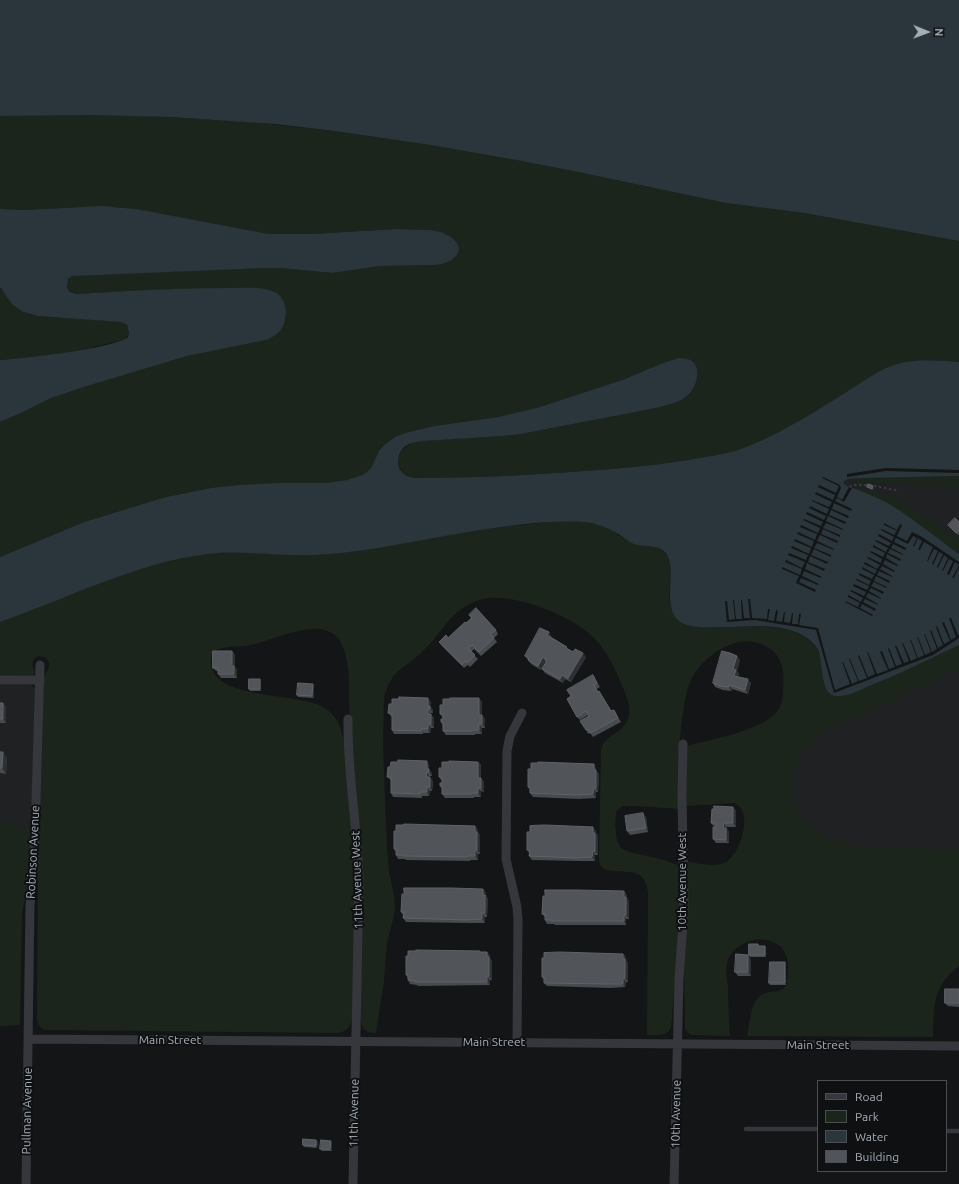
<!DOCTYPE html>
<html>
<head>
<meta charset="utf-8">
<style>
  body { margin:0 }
  #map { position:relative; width:959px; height:1184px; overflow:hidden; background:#141516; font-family:Ubuntu,sans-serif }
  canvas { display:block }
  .legend { position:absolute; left:817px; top:1080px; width:130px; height:92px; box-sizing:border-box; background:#0f1011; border:1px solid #4b4f53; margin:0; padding:5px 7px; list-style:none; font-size:12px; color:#a5adb7 }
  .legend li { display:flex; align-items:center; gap:8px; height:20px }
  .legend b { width:20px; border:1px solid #4b4f53 }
  .north { position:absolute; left:907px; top:12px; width:40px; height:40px; -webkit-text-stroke:3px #0f1011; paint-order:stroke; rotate:91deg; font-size:11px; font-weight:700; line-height:16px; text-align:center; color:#a5adb7 }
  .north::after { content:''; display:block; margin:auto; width:14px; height:18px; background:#a5adb7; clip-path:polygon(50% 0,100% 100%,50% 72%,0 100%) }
</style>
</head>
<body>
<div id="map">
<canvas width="959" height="1184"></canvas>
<ul class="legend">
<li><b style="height:5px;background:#35373c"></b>Road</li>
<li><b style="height:11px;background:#1c251c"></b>Park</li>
<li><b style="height:11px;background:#2a363b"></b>Water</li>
<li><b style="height:11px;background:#515559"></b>Building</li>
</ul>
<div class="north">N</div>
</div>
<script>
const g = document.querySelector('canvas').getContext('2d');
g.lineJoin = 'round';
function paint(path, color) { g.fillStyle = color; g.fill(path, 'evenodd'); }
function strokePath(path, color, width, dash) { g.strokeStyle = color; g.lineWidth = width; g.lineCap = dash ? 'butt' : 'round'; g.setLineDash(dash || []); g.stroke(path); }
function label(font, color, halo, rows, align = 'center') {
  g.font = font + ' Ubuntu,sans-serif'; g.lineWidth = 4; g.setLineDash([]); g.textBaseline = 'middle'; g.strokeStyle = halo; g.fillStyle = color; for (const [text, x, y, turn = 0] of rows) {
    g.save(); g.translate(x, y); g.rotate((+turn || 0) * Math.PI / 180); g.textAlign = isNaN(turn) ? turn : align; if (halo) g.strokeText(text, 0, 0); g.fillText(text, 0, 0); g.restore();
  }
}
paint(new Path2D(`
  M959 476V554L915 522 890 505 874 497 845 485 843 482 848 479 864 478Z
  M789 630 824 682 895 675 959 645V868L787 867Z
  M0 685H30L33 686 35 690 31 838H0Z`), '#202123');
paint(new Path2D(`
  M61 114 127 115 242 121 334 131 430 145 516 160 573 171 726 203 804 213 959 241V362C930 360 905 357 878 372 834 399 789 431 741 449 729 453 717 455 705 457 674 463 643 466 612 469 547 474 483 478 418 478 411 477 403 475 400 468 396 459 400 450 408 445 423 437 449 438 466 438 485 437 503 436 521 434L656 408C675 404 692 400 696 378 697 372 697 368 694 363L651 369 625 379 574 396 540 407 498 417 434 426 409 432 384 445 379 451 371 468 367 472 362 475 347 480 326 483 211 488 166 497 84 522 0 557V422L23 412 51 398 84 387 187 356 266 340 284 303 277 294 272 291 256 289H175L76 294 73 293 68 290 67 282 70 277 76 275 266 268H280L333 273 380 266 435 265 442 264 452 260 455 258 458 252 429 230 397 229 311 234H269L118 207H85L24 210 0 209V116Z
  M0 288 23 312 28 314 45 317 86 319 121 322C132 326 132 337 120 341 81 350 40 359 0 360Z
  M959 476V488L900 484 858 483 856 482 855 478Z
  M856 487H862L873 492 884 493 898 500 915 510 959 541V554L915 522 890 505 852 488Z
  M562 521C578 521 595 522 609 529 617 533 624 540 633 543 644 548 662 543 668 557 675 574 664 597 674 614 676 618 682 621 686 623 693 628 704 627 713 627 742 627 786 621 810 641 821 650 822 664 823 677 823 679 823 683 825 686 826 690 832 693 835 696L846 695 873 685 959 645V668C929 683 899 698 869 712 851 720 831 726 815 739 799 752 791 768 791 789 792 798 794 807 799 814 809 830 838 843 856 846 869 848 882 847 895 848 917 848 938 849 959 850V966C932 987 934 1006 933 1037L747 1036C750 1023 750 1005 760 996 769 988 785 996 787 982 788 975 789 965 787 958 779 930 737 936 728 960 725 968 727 979 728 987 728 1003 729 1020 730 1036L692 1035 688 1033 685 1029 684 964 687 861C699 864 712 867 724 863 740 857 755 810 734 803L686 806 687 746C712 739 756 732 775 714 782 707 783 698 783 689 784 679 784 668 779 659 776 652 769 647 761 644 734 634 703 656 691 680 686 690 685 701 683 712 678 744 679 777 679 809L637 806H623L618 809 616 812 615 825 617 841 621 848 624 850 633 853 661 859 680 866 681 913 671 1028C666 1037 656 1035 647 1035L648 906C648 897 649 886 643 878 633 865 601 879 599 861L601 749C605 734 626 733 629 715 631 705 625 693 621 683 614 666 605 648 591 635 569 615 509 590 479 600 450 610 444 631 424 650 415 660 403 666 394 675L388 685 384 697 383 747 387 848 389 872 394 895 395 909 393 920 387 942 384 981 376 1033C367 1033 362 1030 361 1020 358 933 355 846 352 758 351 740 350 721 349 703 349 683 350 659 340 641 324 614 273 640 251 645 241 647 227 645 217 650 212 653 210 659 211 665 218 703 306 690 329 711 338 718 342 731 344 742L354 843 356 914 352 1018C351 1027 346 1032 337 1033L49 1030C42 1030 39 1027 37 1021L38 871 44 676 49 668V662L45 657C32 654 30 663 35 672L33 675 0 676V622C57 602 112 574 171 561 194 555 219 551 243 552 270 553 297 557 325 554 375 549 424 538 474 531 503 526 532 524 562 521Z
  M0 820 18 825 32 827 30 876 23 908 22 919 20 1025 0 1026Z`), '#1c251c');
paint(new Path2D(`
  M0 0H959V241L804 213 726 203 573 171 516 160 430 145 334 131 275 124 170 117 93 115 0 116Z
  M102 206 136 209 242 229 269 234H311L397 229 429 230 441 232 451 237 457 243 459 249 457 255 452 260 442 264 435 265 380 266 333 273 280 268H266L72 276 68 279 67 288 70 292 76 294C94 293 111 292 128 291 163 289 198 288 232 288 245 288 267 286 278 294 285 300 287 310 285 319 284 330 276 336 266 340L187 356 84 387 51 398 23 412 0 422V360C20 359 117 348 128 337L129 332 127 325 121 322 37 316 23 312 13 305 0 287V209L24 210Z
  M679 358C684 359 690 358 694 363 701 371 696 388 688 395 680 403 667 405 656 408L521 434 503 436 422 441C416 442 409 443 404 447 398 453 396 464 401 471 405 476 412 478 418 478 483 478 547 474 612 469 643 466 674 463 705 457 717 455 729 453 741 449 789 431 834 399 878 372 905 357 930 360 959 362V476L864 478 848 479 843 482 845 485C861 491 877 497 891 505 915 520 937 538 959 554V645C929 659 900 674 869 686 860 690 849 696 838 696 819 697 824 663 818 650 814 642 806 637 798 633 775 623 746 627 721 627 709 627 689 629 679 621 659 604 682 561 661 549 652 545 643 547 634 544 629 542 624 538 620 535 610 529 601 525 590 523 572 520 553 522 535 523 482 528 430 539 378 548 351 552 323 556 296 555 266 555 238 550 208 554 135 563 69 598 0 622V557L84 522 166 497 211 488 239 485 280 483H326L347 480 362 475 367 472 371 468 379 451 384 445 397 436 409 432 434 426 498 417 540 407 625 379 663 363Z`), '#2a363b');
paint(new Path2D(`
  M886 468 959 470V473L886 471 847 477V474Z
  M823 477 840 485 841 488 837 497 842 500 849 487 852 488 844 502 837 498 835 501 852 509 851 511 834 503 832 509 849 516 848 518 831 510 829 515 846 522 845 524 828 516 826 521 843 529V530L826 523 823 528 840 535V537L823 529 821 534 838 541 837 543 820 535 817 541 834 549V550L817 543 814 548 831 555V557L814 549 811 555 828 562 827 564 810 556 808 562 825 569 824 571 807 563 805 569 822 577 821 578 804 571 802 576 819 584 818 585 801 578 799 582 816 590 815 592 796 583 799 576 782 569V567L800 575 802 569 785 562 786 560 802 568 805 562 788 555 789 553 806 560 808 555 791 548 792 546 809 554 811 548 794 541 795 539 812 547 814 541 797 534 798 532 815 540 817 534 800 527 801 525 818 533 820 528 803 520 804 519 821 526 823 522 806 514 807 512 824 520 826 516 809 508 810 506 827 514 829 509 812 501V500L829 507 832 502 815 494 816 492 833 500 835 495 818 487 819 485 836 493 839 486 822 478Z
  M884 523 897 530 900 524 902 525 897 536 907 541 912 532 922 537 959 562V567L954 578H952L959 565 955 562 949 575 947 574 953 561 949 559 943 571H942L948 558 944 555 938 568 937 567 943 554 939 552 933 565 932 564 938 551 934 549 928 561H927L933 547 924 542 920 550H918L922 541 918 538 914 547 913 546 917 538 913 536 908 544 896 538 894 542 906 548 905 550 893 544 891 548 903 554V555L890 549 888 553 901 559 900 561 887 554 886 558 898 565 897 566 885 560 883 564 895 571 894 572 882 566 880 569 892 576V577L879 571 877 575 890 581 889 583 876 576 874 581 887 587 886 588 874 582 871 586 884 592 883 594 871 588 869 591 881 598V599L868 593 866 597 878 604V605L865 599 863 602 876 609 875 611 862 604 860 608 873 615 872 616 845 602V601L858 607 860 603 848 597V595L861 602 863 598 850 591 851 590 864 596 866 592 853 586 854 584 867 590 869 586 856 580 857 579 869 585 871 581 859 575V573L872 579 874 575 862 569V567L875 574 877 570 864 564 865 562 877 569 880 565 867 558 868 557 881 563 882 559 870 552 871 551 883 557 885 553 873 547V545L886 552 888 548 875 541 876 540 889 546 891 543 878 536 879 534 892 541 894 537 881 530 882 529 894 535 897 531 884 525Z
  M748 599H750L752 618 767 619 768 609H770L768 620 774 621 776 610 778 611 776 621 782 622 784 612H785L784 622 790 623 792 613H793L792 624H798L799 614H801L799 625 818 628 835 690 850 684 842 662H843L852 684 858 681 849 659H850L859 681 867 678 858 656 859 655 868 677 875 674 867 652H868L877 674 888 670 880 652 882 651 889 669 895 667 888 649 889 648 896 666 902 664 895 646 896 645 904 663 909 661 902 643H903L911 661 917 658 910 640H911L918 658 924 655 917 637H918L925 655 931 652 924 634H925L932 652 937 649 930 631 931 630 938 648 943 645 936 627 937 626 944 644 950 641 942 623 944 622 951 640 956 637 949 618H951L958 635H959V638L933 655 834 693 816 630 755 620 727 622 725 601H727L729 620 735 619 733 600H734L736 619H742L741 600H742L744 618H750Z`), '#141516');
strokePath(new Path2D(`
  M850 487 853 485H871L899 491`), '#3b3e43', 2, [2, 3]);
strokePath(new Path2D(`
  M746 1129H818
  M946 1131H959`), '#35373c', 4.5);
strokePath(new Path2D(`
  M0 680H40
  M348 719C347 774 358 827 359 882L353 1184
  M28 1039 959 1046
  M517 1042 518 920 517 907 506 859 507 751 510 736 522 713
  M26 1184 30 906 34 867 40 665
  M674 1184 679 979 684 909 682 796 683 744`), '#35373c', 9);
paint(new Path2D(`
  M959 522V534L958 535 948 525Z
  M469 615 496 630 498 634 494 638 497 642 481 656 474 649 471 652 478 659 470 667 468 665 464 668 442 646 439 642 448 638 466 623 471 618Z
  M549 632 551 636V637L570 650 586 657 571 682 565 679 563 683 545 673 542 669 546 662 545 661 541 670 531 664 525 656Z
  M232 651 235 655V667L237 670V678H221L218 674V671H216L213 668Z
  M740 660 737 671 739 674 738 677 751 683 748 694 732 689 731 691 723 690 715 687 713 683Z
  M593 675 600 687 596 689 598 692 599 691 611 711 616 714 621 722 593 737 590 733 588 734 586 730 588 715 580 720 577 717 571 696Z
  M260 679 261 681V691H250L249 689Z
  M313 684 314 686V698L298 697 297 695Z
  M431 702 430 706 433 710V713H430V714L434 718V728H431L430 733H423V734H394L392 730V717L388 713Z
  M482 702V715L485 719V728H482V734H475V735H446L443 731V726L441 722 443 719V718L440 714Z
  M0 703H3L6 707V723H0Z
  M0 752 7 758 6 774 0 773Z
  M398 762 429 765V770L432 773V776H429V777L433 781 432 791H430L429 796H422V798L393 797 391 793V780L387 777 390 767Z
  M478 762 481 765V778L484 782V792L481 791V797H474V798H445L442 794V789L440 786 442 783V781L439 777 442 768Z
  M596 768V771L599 774 598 792H596V798L579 799 533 797 530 793V790L528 787Z
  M733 807 736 811V827H726L729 832V843H716L713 839 716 827H714L711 823Z
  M646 817 648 832 630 835 627 831Z
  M475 826 478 830V832L480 835V854H478V860H470V861L406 860 405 859H398L396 855V852L394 849Z
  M596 831V833L598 836V855H595V861H579L532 860 529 856V853L527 850Z
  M483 889 486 893V895L488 899 487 917H485V923H469L406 922 403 918V915L401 912Z
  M627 895V898L629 901V919H626V925H555L554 924H547L545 920V917L542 914Z
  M758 944 759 946H765L766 948V957H750L749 955Z
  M480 952H487L490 956V958L492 961V980H490V985L418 986 417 985 410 984 408 980V978L406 975Z
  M623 954 626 957V960L628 963V982H626L625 987 610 988 547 986 544 983V980L542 977Z
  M751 959V976H738L735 972Z
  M786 964V985H770L769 983Z
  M959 989V1007L948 1006 945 1003Z
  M316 1140 318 1142 317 1148 304 1147 303 1145Z
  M332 1143V1151H322L320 1149Z`), '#474a4e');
paint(new Path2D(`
  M873 486 874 488 873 491 872 489Z
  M549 632 551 636 550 639 547 635Z
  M232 651 235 655V667L237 670V678L234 674 232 666Z
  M583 653 586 657 571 682 568 678Z
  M737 656 740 660 737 671 739 674 737 679 734 676 733 669Z
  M543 657 545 661 541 670 538 666Z
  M562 675 565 679 563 683 560 679Z
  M260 679 261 681V691L260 689Z
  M748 679 751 683 748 694 745 690Z
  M313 684 314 686V698L312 696Z
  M729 685 732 689 731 691 729 687Z
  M428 698 431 702 430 706 433 710V713L428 706Z
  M479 698 482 702V719L479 715Z
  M3 703 6 707V723L3 719Z
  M428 709 430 713V718L428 714Z
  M431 714 434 718V728L431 724Z
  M482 715 485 719V728L482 724Z
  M428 724 431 728 430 733 428 729Z
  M479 724 482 728V734L479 730Z
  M3 752 7 758 6 774 2 768Z
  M427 761 429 765V770L432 773V776L427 769Z
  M478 762 481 765V782L478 778Z
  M594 764 596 768V771L599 774 598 792 596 788 594 770Z
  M427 772 429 776V781L426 777Z
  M430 777 433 781 432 791 430 787Z
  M481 778 484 782V792L481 788Z
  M427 787 430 791 429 796 427 792Z
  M478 788 481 791V797L478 793Z
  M594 788 596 792V798L593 794Z
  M733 807 736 811V827L733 823Z
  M643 813 646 817 648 832 646 828Z
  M724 823 729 832V843L726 840 723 828Z
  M475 826 478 830V832L480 835V854L477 850 475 832Z
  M593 827 596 831V833L598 836V855L595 851 593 833Z
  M475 850 478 854V860L475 856Z
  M593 851 595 855V861L592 857Z
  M483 889 486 893V895L488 899 487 917 485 913 483 895Z
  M624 891 627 895V898L629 901V919L626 915 624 897Z
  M482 913 485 917V923L482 919Z
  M624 915 626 919V925L624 921Z
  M765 946 766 948V957L765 955Z
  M487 952 490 956V958L492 961V980L489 976 487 957Z
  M623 954 626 957V960L628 963V982L625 978 623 959Z
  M748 955 751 959V976L748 972Z
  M785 962 786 964V985L785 983Z
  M487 976 490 980V985L487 982Z
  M623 978 626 982 625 987 623 984Z
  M316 1140 318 1142 317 1148 316 1146Z
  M331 1141 332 1143V1151L330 1149Z`), '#2e3133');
const building = new Path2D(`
  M868 484 873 486 872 489 867 487Z
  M955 518 959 522V531L956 533 948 525Z
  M476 608 496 630 490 634 494 638 479 652 472 645 468 648 475 655 467 663 465 661 462 665 439 642 446 635 448 638 465 622 466 623 472 618 469 615Z
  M540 628 549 632 547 635 567 647 566 648 573 652 575 649 583 653 568 678 562 675 560 679 542 669 547 660 543 657 538 666 528 660 529 658 525 656Z
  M213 651H232V666H234V674H218V668H213Z
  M722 651 730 653 737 656 733 669 736 670 734 676 748 679 745 690 729 685V687L720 686 713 683Z
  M593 675 597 683 594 685 598 692 599 691 611 711 614 710 618 718 590 733 588 729 586 730 580 721 589 716 586 711 577 717 567 699 571 696 567 690Z
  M249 679H260V689H249Z
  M298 683 313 684 312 696 297 695Z
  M399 697 428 698V706H430V709H428V714H431V724H428V729H421V731L392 730V714L388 713 389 704H392V699H399Z
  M450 698H479V715H482V724H479V730H472V731H443V722H441V719H443V714H440V705H443V699H450Z
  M0 703H3V719H0Z
  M0 752H3L2 768H0Z
  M398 760 427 761V769H429V772H427L426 777H430V787H427V792H420V794L391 793V777H387L388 767H390L391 762H398Z
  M449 761 478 762V778H481V788H478V793H471V794H442V786H440V783H442V777H439V768H442V762H449Z
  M538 762 594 764V770H596V788H594L593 794 577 795 530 793V788L528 787V769H531V763H538Z
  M714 806 733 807V823H724L723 828H726V840L713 839V827L716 828V823H711L712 809H714Z
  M643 813 646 828 627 831 625 816Z
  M404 824 475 826V832H477V850H475V856H467V857L403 856V855H396V849H394V831H396V825H404Z
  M545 825 593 827V833H595V851H593L592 857 576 858 529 856 530 850H527V832H530V826Z
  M404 888H451L483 889V895H485V913H482V919L466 920 403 918 404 912H401L402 894H404Z
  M545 890H576L624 891V897H626V915H624V921H552V920H545V914H542L543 896H545Z
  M749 944H758V946H765V955H749Z
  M416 950 480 951V952H487V957H489V976H487V982H415V981L408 980V975H406V956H408V951H416Z
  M560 952 623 954V959H625V978H623V984H607L544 983V977H542V958H544V953Z
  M736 954 748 955V972H735Z
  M770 962H785V983H769Z
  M945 989H959V1003H945Z
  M303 1139 316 1140V1146L303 1145Z
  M321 1140 331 1141 330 1149H320Z`);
paint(building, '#515559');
strokePath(building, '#5e6368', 1);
label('12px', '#a5adb7', '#0f1011', [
  ["Robinson Avenue",33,852,-87],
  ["11th Avenue West",357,880,-92],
  ["10th Avenue West",682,882,-90],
  ["Main Street",170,1040],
  ["Main Street",494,1042],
  ["Main Street",818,1045],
  ["Pullman Avenue",27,1111,-89],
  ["11th Avenue",354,1113,-89],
  ["10th Avenue",676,1114,-89]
]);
</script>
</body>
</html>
